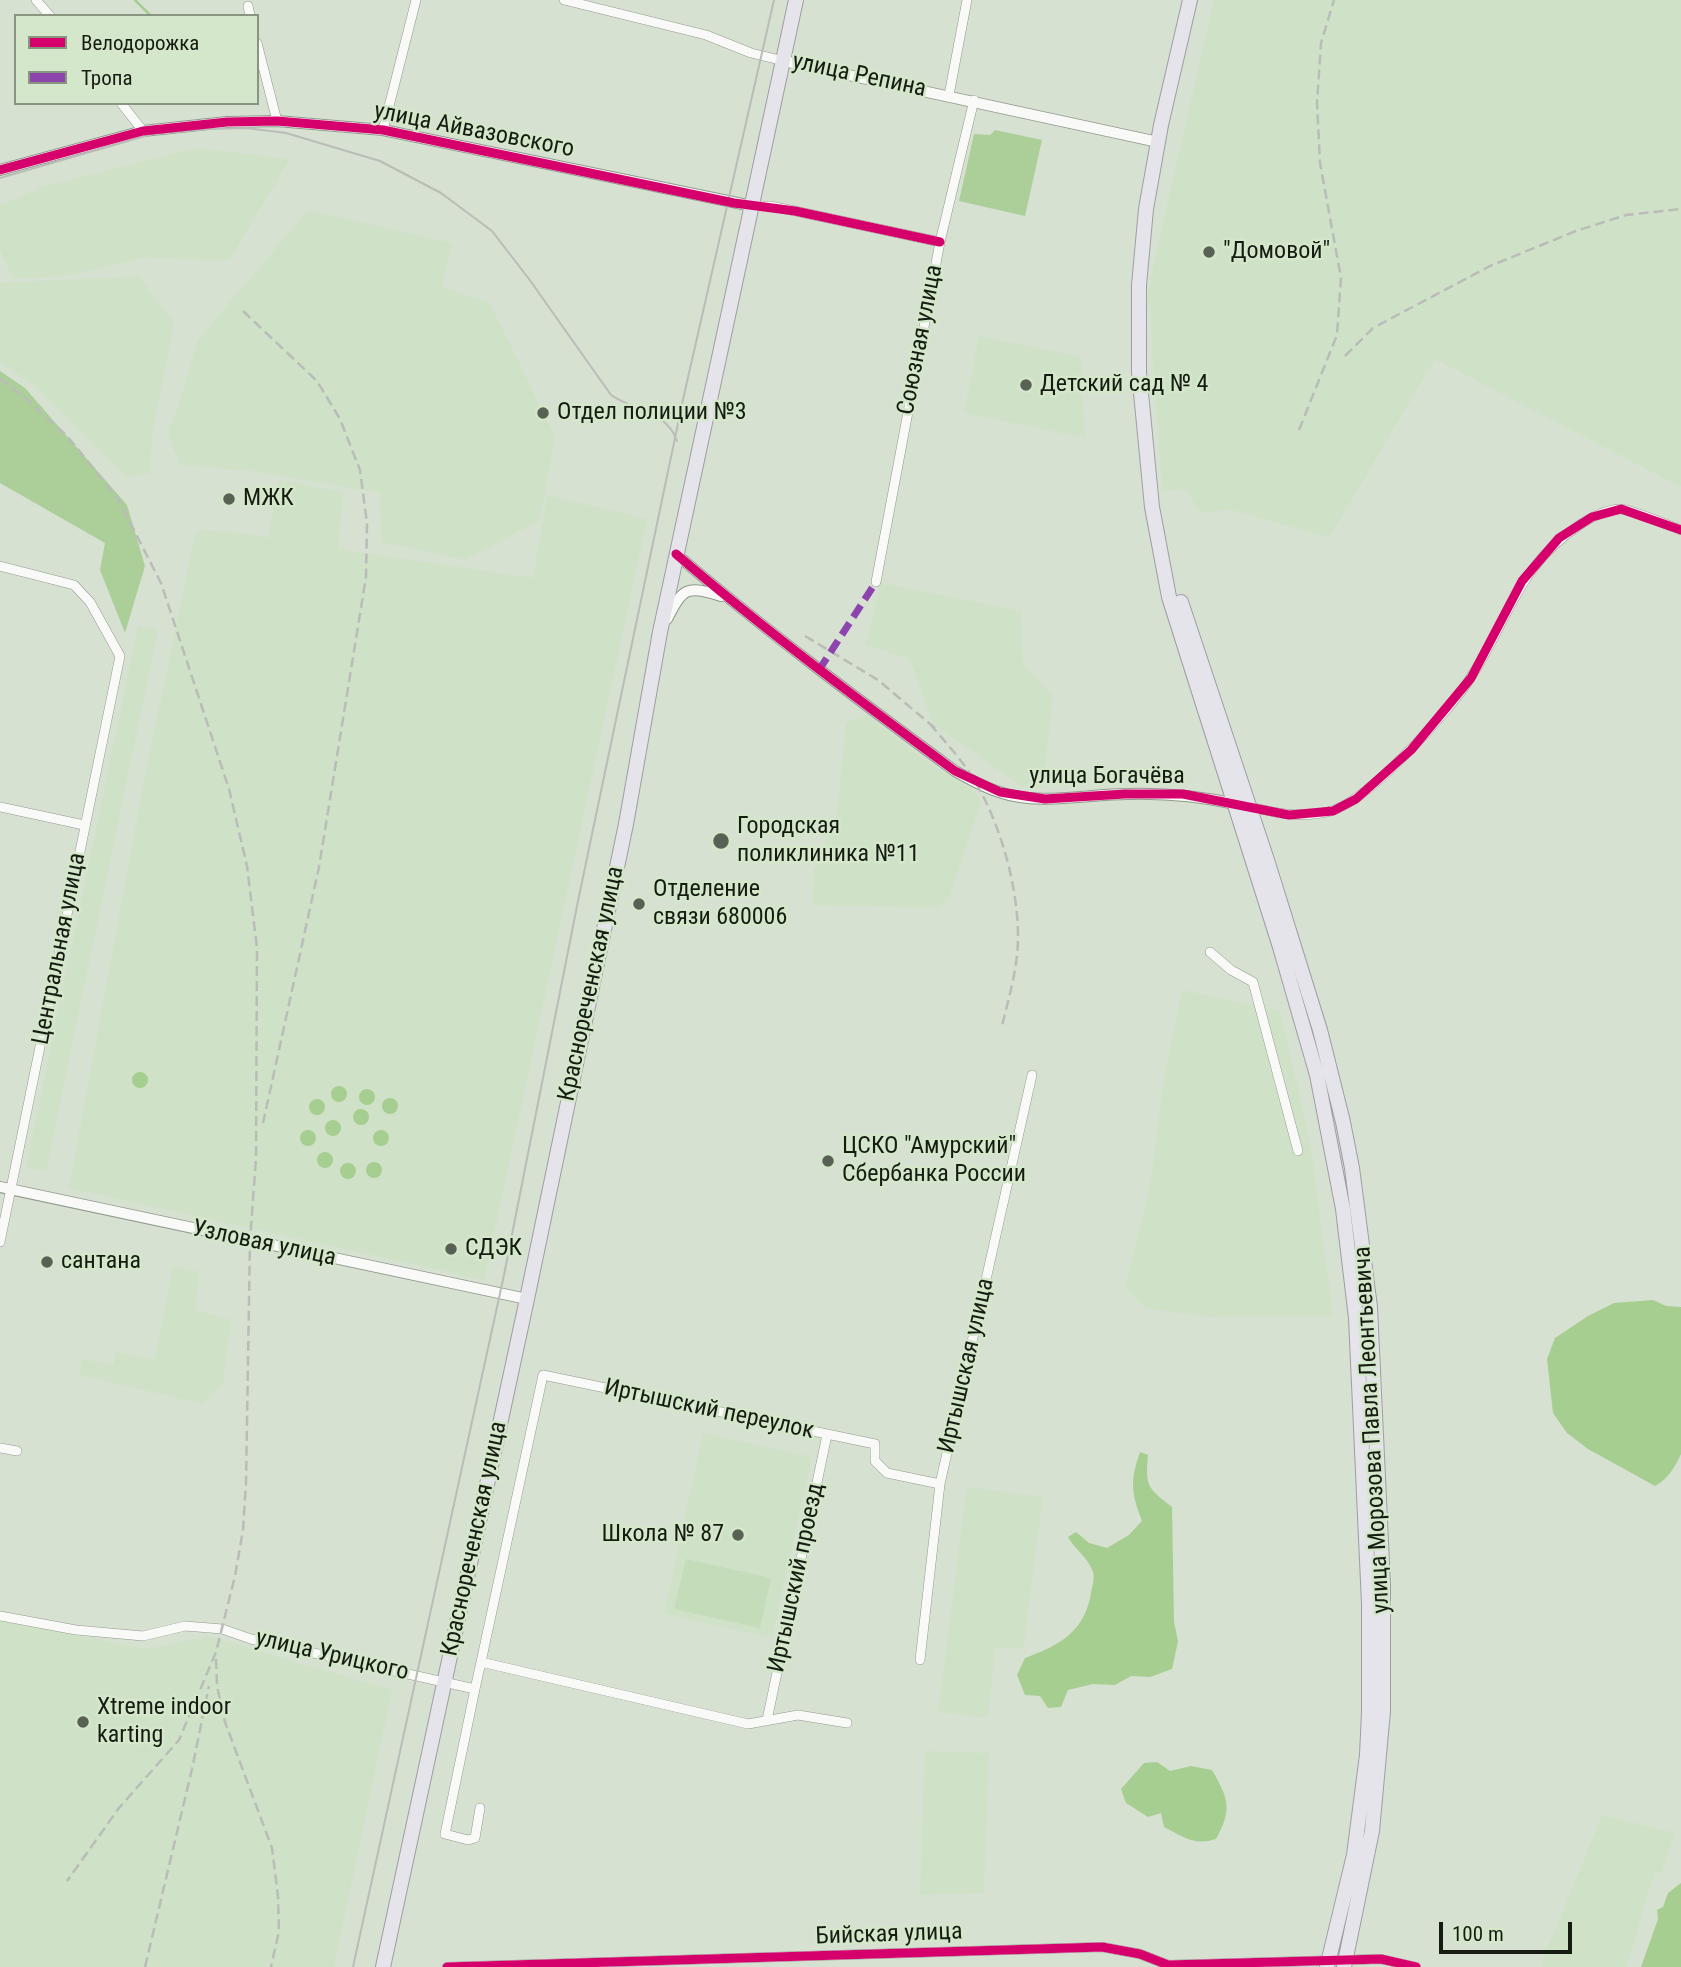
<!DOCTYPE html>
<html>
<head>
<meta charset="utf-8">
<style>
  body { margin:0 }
  #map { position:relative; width:1681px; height:1967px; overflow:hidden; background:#d6e1d1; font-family:"Roboto Condensed",sans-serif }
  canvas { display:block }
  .legend { position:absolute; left:14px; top:14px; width:245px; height:91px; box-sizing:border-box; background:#d4e7cb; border:2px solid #889681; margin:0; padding:9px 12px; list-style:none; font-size:21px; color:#161c12 }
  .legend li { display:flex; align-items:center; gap:14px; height:35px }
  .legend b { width:35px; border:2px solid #889681 }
  .scale { position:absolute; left:1439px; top:1922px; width:133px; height:32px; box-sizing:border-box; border:4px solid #161c12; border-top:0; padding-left:9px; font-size:21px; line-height:24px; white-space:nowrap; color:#161c12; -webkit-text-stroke:5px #d4e7cb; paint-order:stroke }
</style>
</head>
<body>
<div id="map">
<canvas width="1681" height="1967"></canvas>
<ul class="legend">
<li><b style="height:9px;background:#d6006c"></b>Велодорожка</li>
<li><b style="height:9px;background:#8e44ad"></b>Тропа</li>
</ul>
<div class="scale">100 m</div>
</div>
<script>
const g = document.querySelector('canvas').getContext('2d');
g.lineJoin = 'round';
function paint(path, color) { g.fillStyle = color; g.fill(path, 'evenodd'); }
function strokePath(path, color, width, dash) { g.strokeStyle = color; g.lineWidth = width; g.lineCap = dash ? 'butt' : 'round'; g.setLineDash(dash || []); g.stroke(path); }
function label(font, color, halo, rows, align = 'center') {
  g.font = font + ' "Roboto Condensed",sans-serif'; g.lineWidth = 5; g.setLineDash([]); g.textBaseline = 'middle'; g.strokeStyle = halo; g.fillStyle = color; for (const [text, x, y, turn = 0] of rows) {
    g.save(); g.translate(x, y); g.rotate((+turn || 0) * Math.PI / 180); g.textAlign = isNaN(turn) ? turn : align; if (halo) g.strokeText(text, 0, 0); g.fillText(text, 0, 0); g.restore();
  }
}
paint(new Path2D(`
  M1214 0H1681V487L1435 359 1329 538 1232 510 1200 512 1186 490 1162 491 1148 289Z
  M196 148 290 159 229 261 144 258 66 276 13 279 0 250V205L42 187Z
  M308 210 452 243 442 287 490 303 555 437 540 520 464 560 382 542 379 493 251 471 180 465 167 432 179 404 198 340Z
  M139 276 174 323 152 434 150 474 127 477 30 382 0 363V283Z
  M979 336 1081 357 1085 438 964 413Z
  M279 480 343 492 338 549 533 578 547 495 647 519 484 1280 69 1188 144 781 196 530 244 533 268 538Z
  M881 583 1021 611 1023 664 1053 697 1042 788 1023 787 933 724 910 659 866 645Z
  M138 626 158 630 46 1171 26 1167Z
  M866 715 929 763 975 791 981 802 949 898 940 908 813 905 814 870 837 813 846 723Z
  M1182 990 1280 1011 1310 1141 1333 1316 1207 1317 1145 1308 1125 1287 1150 1186 1164 1079Z
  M173 1266 199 1272 195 1310 231 1320 223 1383 203 1404 79 1375 82 1359 113 1365 116 1352 155 1360Z
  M703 1433 812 1457 772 1638 664 1614Z
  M967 1487 1043 1497 1023 1649 995 1647 988 1718 938 1712Z
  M0 1621 147 1649 208 1636 392 1690 334 1967H0Z
  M925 1751 989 1753 984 1893 920 1895Z
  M1602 1815 1675 1833 1661 1873H1654L1627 1967H1540Z`), '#cfe2c7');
paint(new Path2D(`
  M686 1559 771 1578 760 1628 674 1609Z`), '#c4dcb9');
paint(new Path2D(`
  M995 130 1042 140 1025 216 959 201 974 134 990 135Z
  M0 371 25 388 127 505 145 566 125 633 100 570 105 543 0 483Z`), '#acce99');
paint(new Path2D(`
  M132 1080a8 8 0 1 1 16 0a8 8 0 1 1-16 0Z
  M331 1094a8 8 0 1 1 16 0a8 8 0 1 1-16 0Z
  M359 1097a8 8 0 1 1 16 0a8 8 0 1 1-16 0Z
  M382 1106a8 8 0 1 1 16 0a8 8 0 1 1-16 0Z
  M309 1107a8 8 0 1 1 16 0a8 8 0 1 1-16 0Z
  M353 1117a8 8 0 1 1 16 0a8 8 0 1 1-16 0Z
  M325 1128a8 8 0 1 1 16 0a8 8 0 1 1-16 0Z
  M300 1138a8 8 0 1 1 16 0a8 8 0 1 1-16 0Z
  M373 1138a8 8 0 1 1 16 0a8 8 0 1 1-16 0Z
  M317 1160a8 8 0 1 1 16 0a8 8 0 1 1-16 0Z
  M366 1170a8 8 0 1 1 16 0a8 8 0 1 1-16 0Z
  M340 1171a8 8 0 1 1 16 0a8 8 0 1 1-16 0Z
  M1653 1300 1666 1306 1681 1307V1454C1675 1467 1668 1479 1655 1486L1588 1449 1567 1433 1553 1413 1547 1359 1555 1338 1588 1316 1614 1303Z
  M1140 1452 1148 1455C1145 1487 1148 1488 1172 1507L1174 1622 1178 1641 1172 1669 1150 1677 1131 1676 1115 1685 1093 1684 1068 1690 1061 1707 1048 1708 1040 1696 1025 1695 1017 1675 1025 1658C1058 1646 1085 1632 1091 1593 1092 1587 1095 1578 1093 1572 1088 1557 1075 1550 1068 1537L1076 1532 1089 1543 1107 1548 1129 1535 1142 1521C1131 1492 1130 1481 1140 1452Z
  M1157 1762 1170 1771 1191 1766 1212 1770C1228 1798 1233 1809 1216 1839 1194 1846 1184 1837 1164 1827L1161 1813 1148 1817 1126 1803 1121 1789 1144 1763Z
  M1681 1883V1967H1641L1658 1919 1657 1910 1663 1907 1668 1893Z`), '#a6ce90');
strokePath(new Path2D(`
  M135 0 151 16`), '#a6ce90', 2.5);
const minor = new Path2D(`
  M36 0 50 16
  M564 0 706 35 751 53 784 61
  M248 6 250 16
  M257 43 277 121
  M949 95 967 0
  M121 103 143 131
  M383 130 416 0
  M752 206H770L795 211 940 242
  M0 566 74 585 90 602 120 656 0 1242
  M876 582 940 242 974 100
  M1247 806C1275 813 1301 819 1331 811 1368 801 1450 711 1471 677 1509 618 1518 565 1581 524 1592 517 1608 509 1621 509 1633 510 1667 525 1681 530
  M0 807 84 825
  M1210 952 1231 970 1253 982 1298 1151
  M0 1448 17 1451
  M0 1616 76 1630 143 1636 185 1626 222 1629 251 1639 475 1689 481 1662 748 1724 798 1715 847 1723
  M920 1660 940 1484 1032 1075
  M481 1662 543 1375 875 1444V1461L887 1473 940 1484
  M475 1689 445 1834 468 1840 475 1838 480 1808
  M767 1720 827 1435
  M447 1967 1102 1947 1140 1954 1168 1965 1381 1959 1416 1967`);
const tertiary = new Path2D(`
  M784 61 1158 142
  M0 170 143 131 227 122 277 121 383 130 752 206
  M676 554C766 631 860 701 955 771 969 779 983 787 999 792 1040 806 1086 794 1128 794 1164 793 1199 796 1235 804
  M667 619C683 588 686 585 721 596
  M0 1187 527 1299`);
const primary = new Path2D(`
  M1190 0 1161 125 1146 209 1139 285V372L1152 507 1169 597 1280 947 1317 1075 1343 1209 1356 1318 1369 1604V1712L1367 1755 1354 1855 1327 1967
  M1181 602 1267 860 1320 1030 1343 1122 1352 1168 1370 1307 1383 1585V1711L1372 1831 1344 1967
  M383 1967 527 1299 626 824 660 632 796 0`);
strokePath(minor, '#919a8d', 10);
strokePath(tertiary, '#919a8d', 12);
strokePath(primary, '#9d9ea3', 16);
strokePath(minor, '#f9faf8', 9);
strokePath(tertiary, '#f9faf8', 10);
strokePath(primary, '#e5e4ea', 14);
strokePath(new Path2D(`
  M0 178 152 134 207 129 246 128 286 133 380 161 441 193 492 231 529 279 611 395C634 411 667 411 677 441
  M353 1967 504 1275 578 901 684 395 774 0`), '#babcb8', 2);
strokePath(new Path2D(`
  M243 311 317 381 340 419 360 470 367 523 366 577 319 867 263 1123
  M1345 356 1373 328 1490 266 1576 231 1626 215 1681 209
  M0 379 24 397 68 437 118 499 161 583 229 789 247 866 257 948 256 1158 250 1241 246 1483 243 1530 235 1576 216 1652 179 1740 119 1808 67 1881
  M1299 430 1337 335 1341 278 1320 163 1317 103 1321 43 1334 0
  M805 636 878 680 936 729
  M930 724C946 743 964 762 976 783 1001 826 1018 887 1018 937 1018 967 1009 997 1002 1026
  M216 1659 217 1686 225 1722 272 1848 278 1896 279 1931 271 1967
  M145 1967 192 1769 209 1686`), '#babcb8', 2.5, [10, 5]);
strokePath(new Path2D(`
  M819 670 876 582`), '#8e44ad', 7, [14, 7]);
strokePath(new Path2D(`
  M0 170 143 131 227 122 277 121 383 130 734 203 795 211 940 242
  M676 554C766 631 860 701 955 771L1000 792 1045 799 1125 794H1183L1289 815 1333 811 1356 799 1411 750 1471 678 1522 581 1559 538 1592 517 1621 509 1681 530
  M447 1967 1102 1947 1140 1954 1168 1965 1381 1959 1416 1967`), '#d6006c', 9);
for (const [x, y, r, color] of [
  [1209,252,7,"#596155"],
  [1026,385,7,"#596155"],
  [543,413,7,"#596155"],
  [229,499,7,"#596155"],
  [721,841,9,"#596155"],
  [639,904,7,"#596155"],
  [828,1161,7,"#596155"],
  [451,1249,7,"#596155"],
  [47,1262,7,"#596155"],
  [738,1535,7,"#596155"],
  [83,1722,7,"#596155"]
]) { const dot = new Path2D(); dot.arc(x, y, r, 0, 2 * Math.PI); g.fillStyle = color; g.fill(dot); strokePath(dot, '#d4e7cb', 2.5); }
label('24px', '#161c12', '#d4e7cb', [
  ["улица Репина",859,76,12],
  ["улица Айвазовского",474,131,11],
  ["Союзная улица",921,340,-79],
  ["улица Богачёва",1107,777],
  ["Центральная улица",60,949,-79],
  ["Краснореченская улица",592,984,-78],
  ["Узловая улица",264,1244,12],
  ["Иртышская улица",967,1366,-77],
  ["Иртышский переулок",709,1410,12],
  ["улица Морозова Павла Леонтьевича",1373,1430,-93],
  ["Краснореченская улица",475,1539,-78],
  ["Иртышский проезд",797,1578,-78],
  ["улица Урицкого",332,1656,13],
  ["Бийская улица",889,1935,-2]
]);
label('24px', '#161c12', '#d4e7cb', [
  ["\"Домовой\"",1223,252],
  ["Детский сад № 4",1040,385],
  ["Отдел полиции №3",557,413],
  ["МЖК",243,499],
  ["Городская",737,827],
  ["поликлиника №11",737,855],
  ["Отделение",653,890],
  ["связи 680006",653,918],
  ["ЦСКО \"Амурский\"",842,1147],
  ["Сбербанка России",842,1175],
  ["СДЭК",465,1249],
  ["сантана",61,1262],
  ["Школа № 87",724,1535,"right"],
  ["Xtreme indoor",97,1708],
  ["karting",97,1736]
], 'left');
</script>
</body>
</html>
